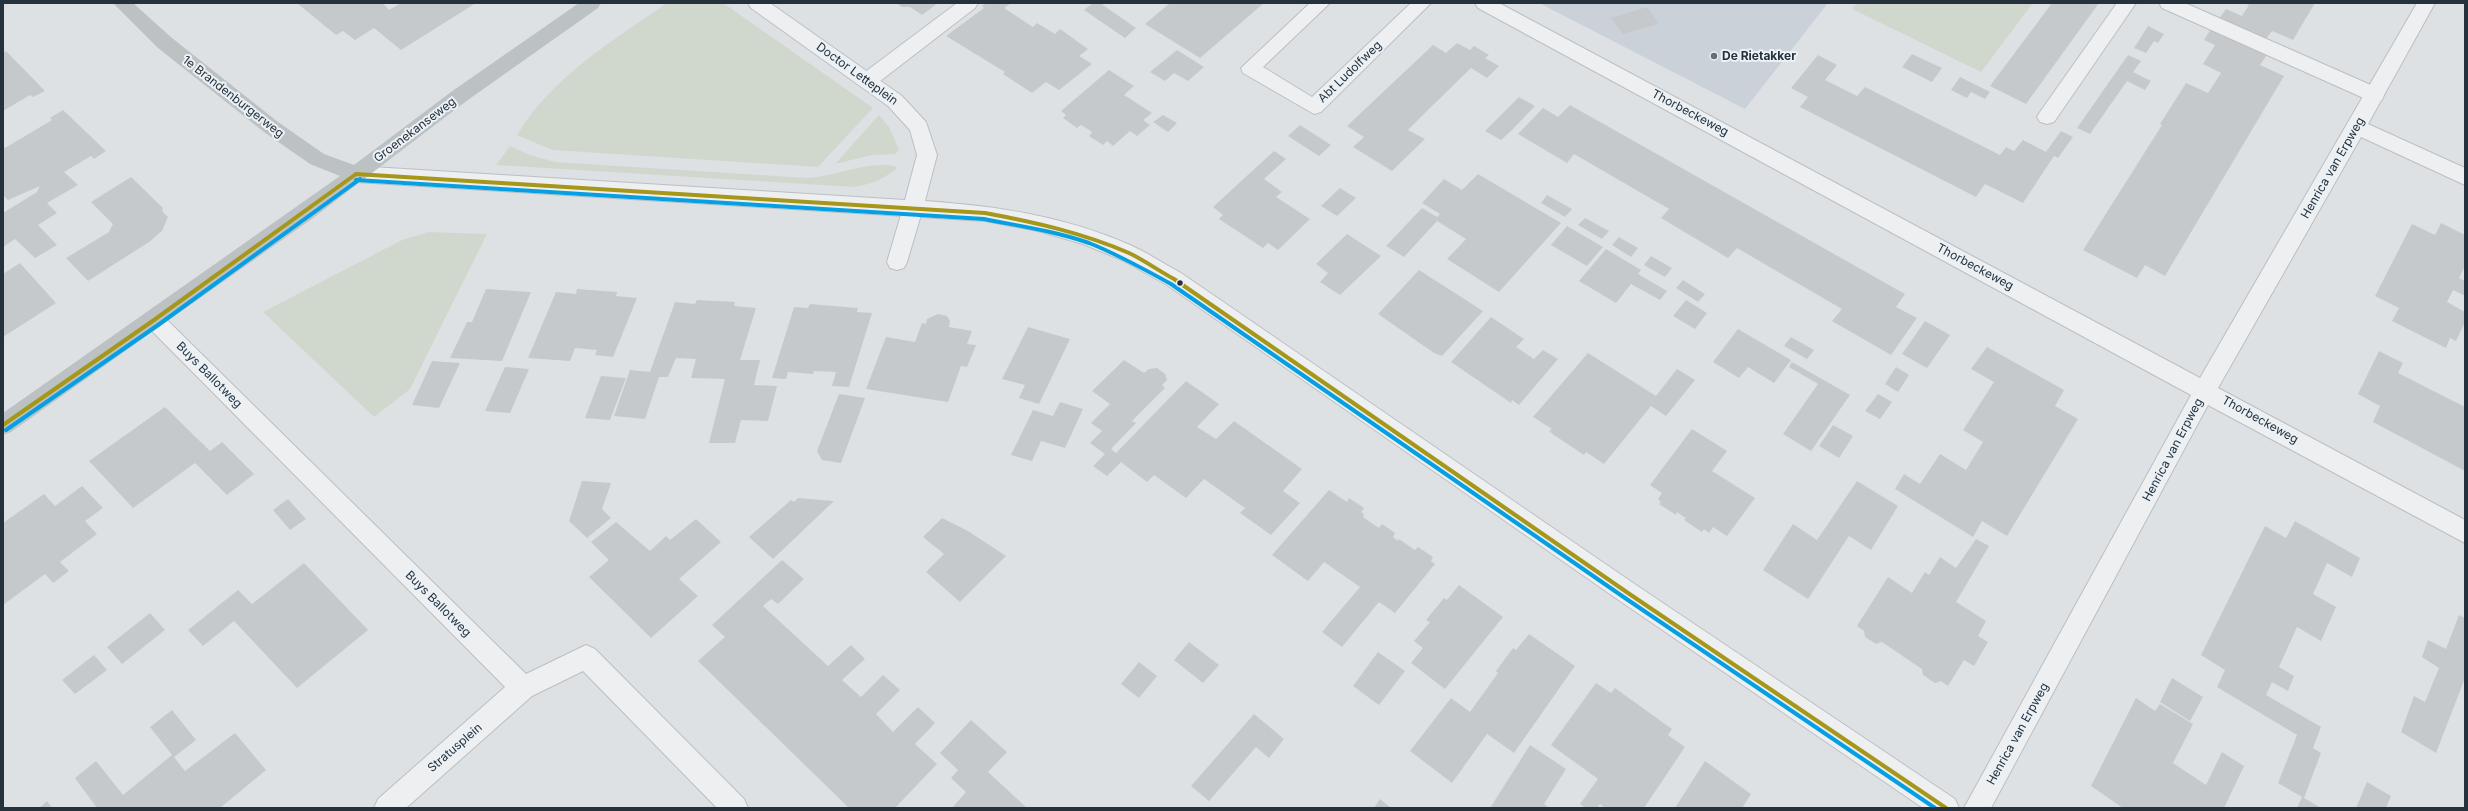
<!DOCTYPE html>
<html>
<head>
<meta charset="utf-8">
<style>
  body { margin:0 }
  #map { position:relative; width:2468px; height:811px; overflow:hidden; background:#dee1e4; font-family:Inter,sans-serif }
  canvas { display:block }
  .frame { position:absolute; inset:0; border:4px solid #25323e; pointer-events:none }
</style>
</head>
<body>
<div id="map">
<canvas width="2468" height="811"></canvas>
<div class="frame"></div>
</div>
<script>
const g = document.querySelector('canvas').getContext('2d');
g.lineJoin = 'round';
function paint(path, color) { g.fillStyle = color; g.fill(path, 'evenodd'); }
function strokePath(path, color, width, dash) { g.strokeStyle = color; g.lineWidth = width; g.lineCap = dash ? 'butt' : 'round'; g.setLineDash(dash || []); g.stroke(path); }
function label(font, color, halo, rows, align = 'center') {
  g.font = font + ' Inter,sans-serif'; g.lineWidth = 4; g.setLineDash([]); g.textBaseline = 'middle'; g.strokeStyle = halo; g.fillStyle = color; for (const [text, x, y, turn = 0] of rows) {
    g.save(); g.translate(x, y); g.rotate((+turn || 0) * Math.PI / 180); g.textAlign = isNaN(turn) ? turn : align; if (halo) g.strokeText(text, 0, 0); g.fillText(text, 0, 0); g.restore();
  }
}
paint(new Path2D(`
  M1539 3H1828L1745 109Z`), '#cbd1d8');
paint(new Path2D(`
  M667 3H723L873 108 818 167 552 150 517 135C553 76 611 42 667 3Z
  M1857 3H2033L1981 72 1852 9Z
  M879 115 889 127 899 150 895 154 872 155 835 164Z
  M510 146 530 155 555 162 808 178C837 176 866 161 895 166L897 168C883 180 871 184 854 187L496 165Z
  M428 232 487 234 410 389 374 417 263 312 402 240Z`), '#d0d8ce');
paint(new Path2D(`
  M300 3H383L389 10 401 3H476L401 50 374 28 355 40 343 31 336 35 298 4Z
  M896 3H938L922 15 910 7H902Z
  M986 3H1011L1004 8 1033 27 1037 23 1055 34 1060 29 1088 49 1079 56 1092 64 1059 90 1046 82 1032 93 1003 74 1005 72 946 36 984 8 982 6Z
  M1093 3H1100L1136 28 1125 38 1084 10Z
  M1170 3H1264L1200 58 1145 24Z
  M2052 3H2099L2026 104 1990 86Z
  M2244 3H2315L2293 40 2272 31 2265 40 2219 19 2226 9 2242 16 2249 5Z
  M1647 7 1659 24 1623 34 1611 18Z
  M2148 26 2164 34 2158 43 2154 41 2146 53 2134 48Z
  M2211 29 2267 55 2260 65 2284 76 2165 276 2145 265 2137 278 2083 250 2162 125 2160 124 2186 83 2208 93 2221 73 2203 64 2215 45 2204 40Z
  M1457 43 1470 50 1474 46 1489 55 1485 58 1499 66 1487 78 1471 68 1430 108 1408 130 1425 139 1392 171 1353 147 1364 137 1347 126 1433 45 1446 53Z
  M1177 50 1204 67 1188 81 1174 73 1165 81 1150 72Z
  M6 51 45 91 33 97 30 95 3 111V53Z
  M1912 54 1942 68 1932 82 1902 67Z
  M1818 55 1837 65 1825 80 1857 96 1865 87 2000 155 2006 147 2014 151 2023 140 2046 152 2061 131 2073 137 2058 158 2054 156 2023 203 1985 184 1976 197 1800 107 1808 97 1791 88Z
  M2128 55 2141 61 2133 72 2151 81 2145 90 2127 81 2090 134 2077 128Z
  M1109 70 1134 86 1124 95 1152 113 1143 120 1150 125 1137 136 1130 131 1113 146 1107 141 1103 145 1089 136 1092 132 1081 125 1077 128 1063 118 1066 115 1061 111Z
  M1960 77 1990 92 1985 99 1971 92 1967 98 1951 90Z
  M1519 97 1535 106 1512 130 1501 140 1485 131Z
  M1570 105 1905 294 1896 307 1917 318 1891 355 1832 321 1842 309 1737 248 1728 258 1661 218 1669 209 1574 154 1567 163 1518 134 1543 108 1558 117Z
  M63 110 106 151 94 159 91 156 64 172 78 185 47 203 57 213 38 225 57 245 35 258 15 239 3 247V213L37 192 40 186 8 200 3 195V146L5 148 52 120 50 118Z
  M1163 115 1177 123 1168 132 1153 122Z
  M1300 125 1331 145 1319 156 1288 136Z
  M1274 151 1286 159 1264 179 1282 192 1276 197 1310 219 1278 250 1268 243 1263 248 1219 219 1223 215 1213 207Z
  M1478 174 1561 223 1499 292 1447 259 1466 239 1437 221 1404 257 1386 246 1422 208 1437 217 1440 214 1422 203 1444 179 1462 190Z
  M131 177 163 208 162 211 168 217 162 231 149 242 88 281 66 258 109 232 113 224 91 202Z
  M1340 188 1356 198 1337 216 1321 206Z
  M1547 195 1572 209 1565 217 1541 203Z
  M1585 218 1609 231 1602 239 1578 225Z
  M2441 223 2465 235V266L2459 278 2465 281V296L2453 290 2447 302 2465 312V322L2456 341 2450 338 2446 348 2392 321 2399 308 2375 296 2412 224 2435 235Z
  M1567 226 1603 247 1587 266 1551 245Z
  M1347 234 1381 256 1340 295 1320 282 1328 273 1316 264Z
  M1619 237 1638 248 1631 257 1612 245Z
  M1606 249 1641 270 1638 274 1667 291 1660 300 1631 284 1616 303 1579 281Z
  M1651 256 1672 268 1665 277 1644 265Z
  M20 263 56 303 3 337V274Z
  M1419 270 1483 311 1442 356 1434 353 1378 314Z
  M1683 280 1705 294 1698 302 1676 288Z
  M486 289 531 292 502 361 450 358 467 322H472Z
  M577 289 617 292 616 296 637 298 613 357 595 355 597 350 575 348 570 361 528 358 556 292 576 294Z
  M697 300 735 302 734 306 756 308 740 360H760L754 385 777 386 768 421 741 420 735 443H709L725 379 691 378 696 359 676 358 668 377H659L645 419 614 416 630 370 650 372 675 302 695 304Z
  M1686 300 1707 313 1695 329 1673 316Z
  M810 304 858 308 857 312 872 313 849 387 832 386 836 372 814 371 813 374 788 372 786 379 772 378 794 307 808 308Z
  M938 314 947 316 950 321 949 327 972 331 967 344 976 345 967 367 961 366 948 402 866 389 886 337 915 342 922 323 926 324 927 319Z
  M1491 317 1524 339 1516 347 1534 359 1543 350 1558 359 1519 405 1512 400 1511 403 1451 362Z
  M1925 321 1950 335 1927 368 1902 354Z
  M1028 327 1070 339 1039 404 1019 398 1025 385 1002 379Z
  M1738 329 1791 360 1774 383 1748 367 1739 378 1713 362Z
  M1791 337 1814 350 1807 359 1784 346Z
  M1987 347 2064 390 2055 406 2078 419 2007 536 1982 521 1973 537 1895 489 1904 474 1920 484 1940 454 1966 470 1983 442 1963 430 1994 382 1971 369Z
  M2379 351 2403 363 2398 373 2465 407V471L2373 422 2380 406 2358 394Z
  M1588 353 1656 396 1677 369 1695 380 1666 416 1651 406 1604 464 1586 452 1584 455 1554 435 1549 431 1552 429 1533 417Z
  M1124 360 1144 373 1149 369 1157 368 1165 374 1167 380 1162 385 1165 388 1132 421 1136 423 1111 449 1116 453 1186 381 1219 404 1197 427 1216 439 1234 421 1302 469 1283 491 1300 503 1271 535 1240 513 1245 508 1204 479 1186 498 1154 475 1147 482 1121 462 1107 476 1093 466 1105 454 1090 443 1102 431 1091 423 1110 404 1092 391Z
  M432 361 460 363 439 408 412 405Z
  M1792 362 1850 395 1811 451 1783 434 1818 384 1789 367Z
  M505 367 529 369 510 413 485 411Z
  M1896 367 1909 375 1898 392 1885 384Z
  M601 376 626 378 610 420 585 418Z
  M839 394 865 398 841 463 822 460 817 451Z
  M1878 394 1892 402 1880 419 1865 411Z
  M1060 402 1083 409 1065 448 1041 441 1032 461 1011 455 1033 410 1053 416Z
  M165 407 210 451 222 442 254 474 227 495 195 463 133 508 89 461Z
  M1833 425 1853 436 1839 458 1819 446Z
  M1692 429 1727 451 1712 471 1755 498 1727 536 1713 527 1709 533 1704 529 1702 532 1684 520 1686 518 1681 515 1677 512 1676 515 1659 504 1661 502 1658 499 1662 493 1650 485Z
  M582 481 611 483 602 509 611 518 587 538 569 521Z
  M1857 481 1898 506 1871 550 1849 536 1808 599 1763 570 1793 524 1817 540Z
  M82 486 103 508 85 521 97 534 60 562 69 571 53 583 45 574 3 605V523L44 494 55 506Z
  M1329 490 1347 502 1349 498 1364 508 1361 512 1364 514 1363 517 1379 528 1382 524 1395 533 1393 537 1398 541 1399 539 1415 550 1418 547 1433 557 1431 561 1435 564 1395 613 1379 602 1342 647 1322 632 1360 587 1324 562 1308 581 1272 555Z
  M798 498 834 501 773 559 749 537 791 500 794 502Z
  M288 499 306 519 290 530 273 510Z
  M942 518 968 531 1006 556 960 602 926 572 944 554 923 537Z
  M696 519 721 542 679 579 698 596 651 638 589 577 609 560 591 542 616 522 650 551 666 536 670 540Z
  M2295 521 2360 558 2352 577 2327 563 2313 594 2336 607 2321 641 2297 627 2279 667 2294 676 2288 691 2272 682 2266 695 2321 727 2313 748 2321 753 2304 798 2321 808H2297L2302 797 2278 783 2297 735 2217 687 2225 670 2201 655 2265 526 2286 538Z
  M1976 539 1989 546 1956 602 1986 621 1978 636 1988 642 1974 666 1964 660 1948 686 1941 681 1935 683 1923 675 1922 669 1904 657 1882 642 1876 644 1865 637 1864 631 1857 626 1888 577 1912 593 1925 572 1929 575 1940 557 1956 568Z
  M782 560 804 579 778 604 771 599 763 606 828 666 851 645 865 659 842 680 861 697 883 675 900 690 876 714 893 732 918 707 935 723 915 744 937 764 895 808H849L698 661 725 637 712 625Z
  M304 563 368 630 297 688 234 621 203 646 188 630 238 590 252 604Z
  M1459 585 1503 617 1445 689 1411 663 1423 648 1414 641 1430 622 1426 620 1444 598 1447 600Z
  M150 613 165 630 122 664 107 647Z
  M2459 615 2465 618V678L2436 753 2401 732 2414 696 2425 702 2439 668 2422 657 2428 640 2446 649Z
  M1529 634 1575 666 1514 753 1487 734 1452 783 1410 751 1451 698 1470 712 1498 673 1496 671 1513 648 1516 650Z
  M1189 642 1219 665 1203 683 1174 660Z
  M1378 652 1405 671 1379 705 1353 686Z
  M94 655 107 670 75 694 62 680Z
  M1139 662 1157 676 1139 698 1121 684Z
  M2172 678 2203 697 2190 721 2160 702Z
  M1596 683 1611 693 1615 688 1672 729 1668 735 1685 747 1644 808H1605L1600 804 1597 808H1585L1580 804 1598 779 1551 745Z
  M2136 698 2155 711 2160 704 2193 724 2173 763 2206 785 2222 752 2244 766 2224 808H2123L2091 786Z
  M172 710 196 740 174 757 185 771 235 733 266 770 220 808H97L75 778 96 761 123 795 172 755 150 727Z
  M1254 714 1284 739 1269 758 1256 747 1209 801 1191 786Z
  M971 720 1007 752 988 772 1027 808H952L966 792 951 778 958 770 940 753Z
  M1530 745 1566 769 1544 804 1549 808H1490Z
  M1705 761 1751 794 1742 808H1675Z
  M2367 782 2391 796 2386 808H2356Z
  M1380 799 1391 808H1374Z
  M47 801 52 808H39Z`), '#c6c9cc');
const lane = new Path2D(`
  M957 3H978L975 8 875 85 868 87 861 85 859 80 861 75Z
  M2117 3H2136L2054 122 2047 124 2040 122 2037 117 2040 112Z
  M2159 3H2185L2382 90 2384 95 2382 100 2375 102 2368 100 2162 8Z
  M913 200 920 202 923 208 907 262 904 268 897 270 890 268 887 262 903 208 906 202Z`);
const street = new Path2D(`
  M748 3H770L902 96 926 122 937 155 925 201C997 206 1064 216 1130 245 1148 253 1164 264 1181 273L1636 585 1955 799 1959 808H1923L1620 601 1167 285 1122 260 1083 244 1038 231 985 221 356 182 349 179 346 174 349 169 356 166 905 200 917 155 910 130 888 106 751 8Z
  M1310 3H1330L1263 67 1312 97 1411 3H1431L1321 112 1314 114 1243 73 1241 68Z
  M1475 3H1499L2200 378 2417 3H2435L2368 124 2465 168V185L2361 137 2218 388 2465 520V543L2208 405 1991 808H1964L2191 395 1478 8Z
  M154 311 161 314 526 674 586 645 595 649 744 799 748 808H717L583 671 532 696 406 808H374L378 799 505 687 147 326 143 320 147 314Z`);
strokePath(lane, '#bcbfc2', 2);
strokePath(street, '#bcbfc2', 2);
paint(lane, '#edeff1');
paint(street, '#edeff1');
paint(new Path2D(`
  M113 3H133L172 38 278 122 324 154 354 165 451 92 579 3H601L598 8 465 102 313 218 11 432 3 435V413L340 176 310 164 264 132 158 48Z`), '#bcc1c4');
strokePath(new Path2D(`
  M356 174 985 213C1034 222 1083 233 1129 253 1144 260 1159 271 1174 279L1628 593 1946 808
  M3 425 154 320 356 174`), '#a69619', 4);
strokePath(new Path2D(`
  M356 180 984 219C1019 226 1055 231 1089 243 1117 254 1144 269 1171 284L1625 598 1935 808
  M6 430 158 325 360 179`), '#06a0e2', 4);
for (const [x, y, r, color] of [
  [1714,56,4,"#666f78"],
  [1180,283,3.5,"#25323e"]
]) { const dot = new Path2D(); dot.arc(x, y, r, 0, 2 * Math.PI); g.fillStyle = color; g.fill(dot); strokePath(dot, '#ebf1f5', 1.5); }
label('bold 12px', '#25323e', '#ebf1f5', [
  ["De Rietakker",1722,56]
], 'left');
label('12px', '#25323e', '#ebf1f5', [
  ["Abt Ludolfweg",1350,72,-44],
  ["Doctor Letteplein",857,74,36],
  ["1e Brandenburgerweg",233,97,38],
  ["Thorbeckeweg",1690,113,28],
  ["Groenekanseweg",415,130,-37],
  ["Henrica van Erpweg",2333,168,-60],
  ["Thorbeckeweg",1975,267,28],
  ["Buys Ballotweg",209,375,45],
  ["Thorbeckeweg",2260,420,29],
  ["Henrica van Erpweg",2173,450,-62],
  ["Buys Ballotweg",438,604,45],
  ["Henrica van Erpweg",2018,734,-61],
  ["Stratusplein",455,748,-41]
]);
</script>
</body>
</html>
